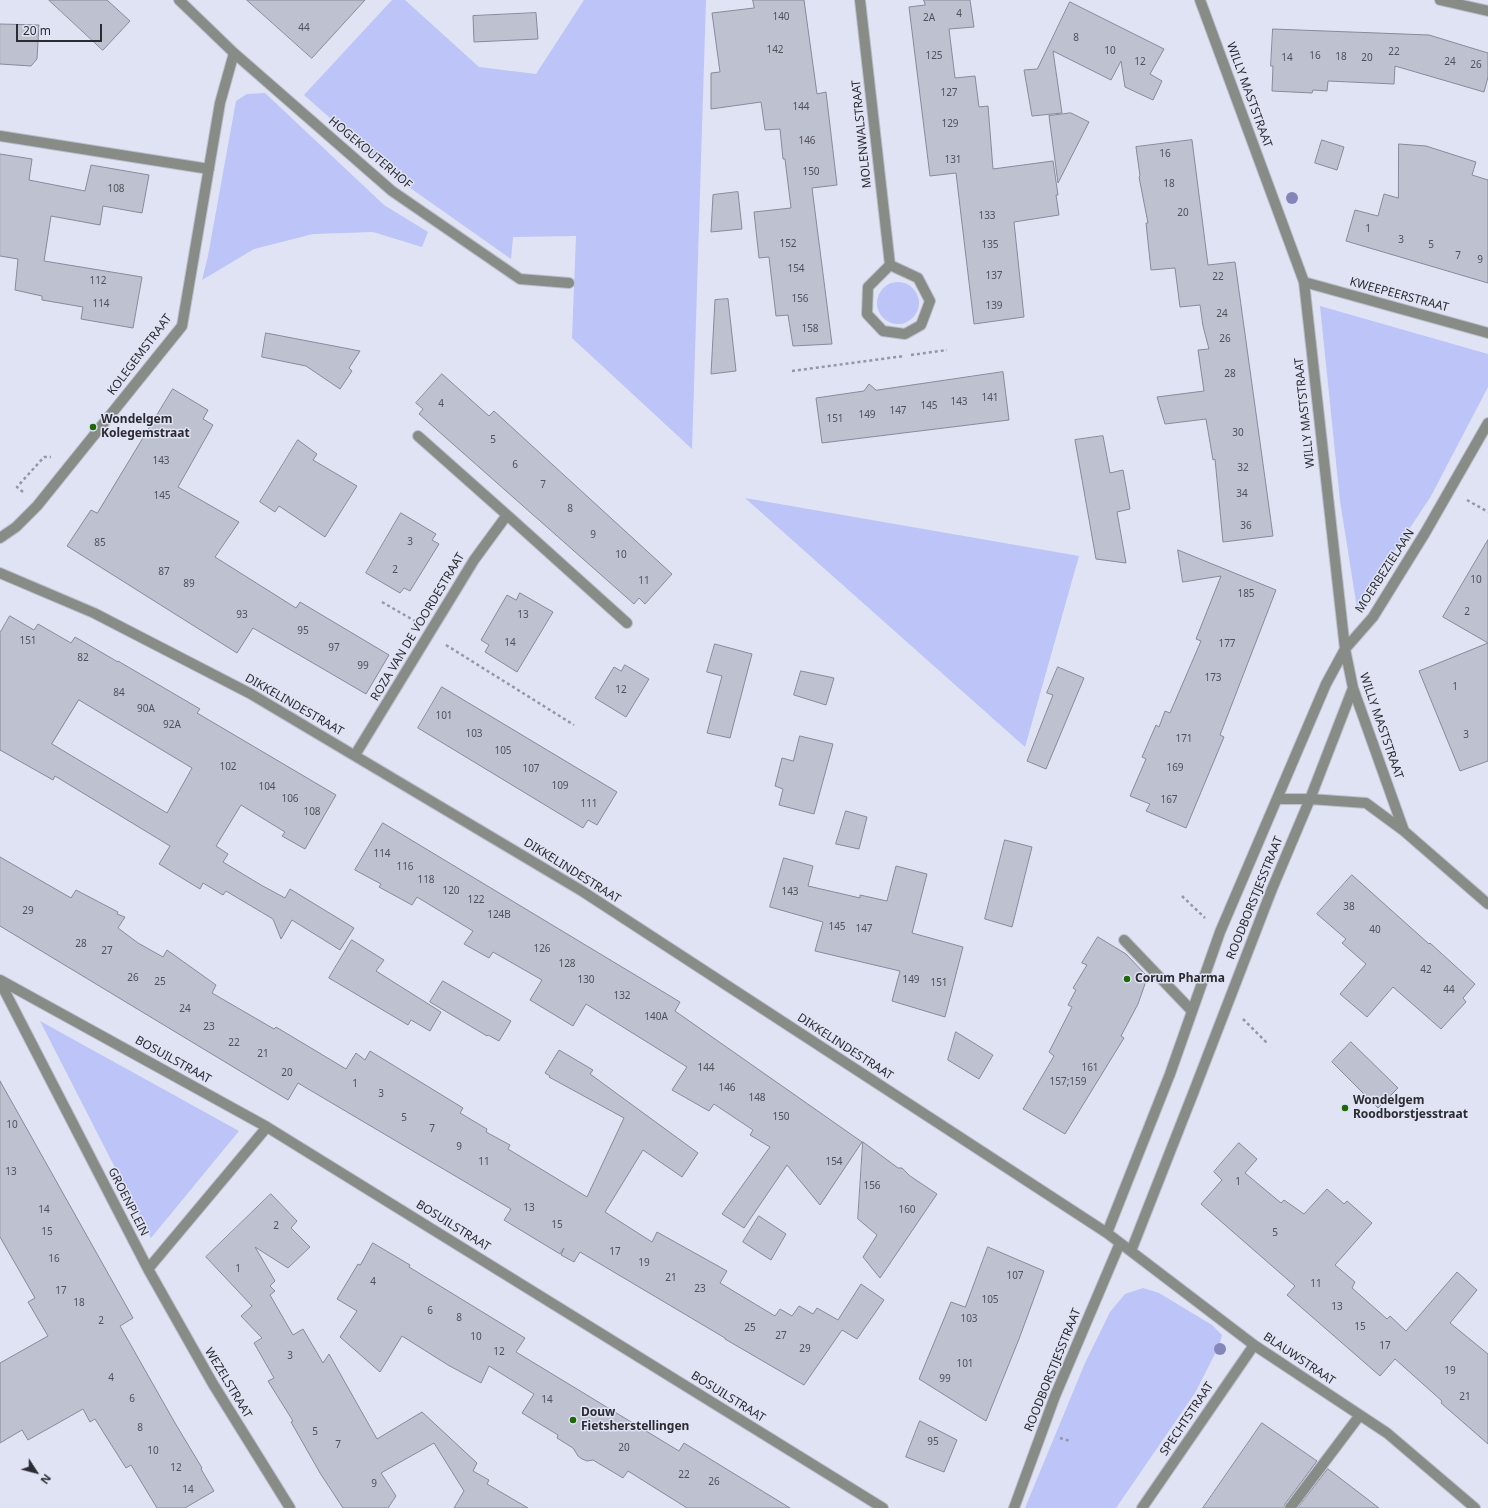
<!DOCTYPE html>
<html>
<head>
<meta charset="utf-8">
<style>
  body { margin:0 }
  #map { position:relative; width:1488px; height:1508px; overflow:hidden; background:#e0e3f3; font-family:"Noto Sans",sans-serif }
  canvas { display:block }
  .north { position:absolute; left:16px; top:1452px; width:40px; height:40px; -webkit-text-stroke:3px #e0e3f3; paint-order:stroke; rotate:126deg; font-size:11px; font-weight:700; line-height:16px; text-align:center; color:#2b2c32 }
  .north::after { content:''; display:block; margin:auto; width:14px; height:18px; background:#2b2c32; clip-path:polygon(50% 0,100% 100%,50% 72%,0 100%) }
  .scale { position:absolute; left:16px; top:24px; width:86px; height:18px; box-sizing:border-box; border:2px solid #2b2c32; border-top:0; padding-left:5px; font-size:12px; line-height:14px; white-space:nowrap; color:#2b2c32; -webkit-text-stroke:3px #e0e3f3; paint-order:stroke }
</style>
</head>
<body>
<div id="map">
<canvas width="1488" height="1508"></canvas>
<div class="north">N</div>
<div class="scale">20 m</div>
</div>
<script>
const g = document.querySelector('canvas').getContext('2d');
g.lineJoin = 'round';
function paint(path, color) { g.fillStyle = color; g.fill(path, 'evenodd'); }
function strokePath(path, color, width, dash) { g.strokeStyle = color; g.lineWidth = width; g.lineCap = dash ? 'butt' : 'round'; g.setLineDash(dash || []); g.stroke(path); }
function label(font, color, halo, rows, align = 'center') {
  g.font = font + ' "Noto Sans",sans-serif'; g.lineWidth = 3; g.setLineDash([]); g.textBaseline = 'middle'; g.strokeStyle = halo; g.fillStyle = color; for (const [text, x, y, turn = 0] of rows) {
    g.save(); g.translate(x, y); g.rotate((+turn || 0) * Math.PI / 180); g.textAlign = isNaN(turn) ? turn : align; if (halo) g.strokeText(text, 0, 0); g.fillText(text, 0, 0); g.restore();
  }
}
paint(new Path2D(`
  M392 0H405L479 67 536 74 584 0H706L692 449 572 338 576 236 513 237 511 259 406 185 304 95Z
  M265 93 384 205 428 232 422 247 373 232 313 234 254 249 202 280 208 256 236 101 247 94Z
  M877 303a21 21 0 1 1 42 0a21 21 0 1 1-42 0Z
  M1320 306 1488 354V387L1431 496 1357 608 1340 501Z
  M745 498 1079 556 1025 747Z
  M40 1021 239 1131 151 1238Z
  M1143 1288 1159 1293 1212 1325 1222 1335 1219 1346 1195 1393 1116 1508H1025L1085 1363 1110 1312 1125 1294Z`), '#bcc4f8');
const building = new Path2D(`
  M49 0H107L130 21 103 50Z
  M247 0H365L312 58Z
  M753 0H804L817 94 826 92 837 185 812 188 832 344 793 346 788 315 776 316 769 257 759 258 754 212 791 208 785 159H783L780 129 765 130 761 102 711 109V73L720 72 712 13 754 8Z
  M924 0H970L974 27 949 29 955 78 975 76 979 107 988 106 993 169 1053 161 1058 195H1056L1059 215 1014 222 1024 317 974 324 956 173 930 176 909 7 925 5Z
  M1070 2 1164 49 1150 74 1162 81 1153 100 1125 87 1121 61 1111 80 1053 51 1062 113 1032 116 1024 70 1037 69Z
  M536 13 538 39 474 42 473 16Z
  M0 24 39 25 37 59 31 66 0 64Z
  M1273 29 1429 35 1488 53V77L1484 92 1395 66 1394 84 1328 81 1327 91 1313 90 1312 93 1272 91 1273 66H1271Z
  M1071 113 1089 122 1058 183 1049 116Z
  M1192 140 1208 265 1235 262 1273 536 1223 542 1215 459 1213 460 1206 419 1165 424 1157 397 1204 391 1198 350 1209 349 1203 326 1200 305 1180 307 1175 268 1151 270 1146 223H1148L1139 177 1140 176 1136 147Z
  M1322 140 1344 147 1337 170 1315 163Z
  M1399 144 1426 146 1476 162 1472 175 1488 180V283L1346 241 1355 210 1378 216 1384 194 1398 198Z
  M0 154 32 159 29 180 85 191 91 165 149 175 142 213 103 206 100 225 51 216 44 261 142 277 133 328 81 319 83 307 42 300V296L15 290 18 259 0 256Z
  M738 192 742 229 711 232 713 195Z
  M728 299 736 371 711 374 715 300Z
  M266 333 360 351 349 368 352 371 340 389 306 366 262 357Z
  M1003 372 1009 420 822 443 816 398 864 391 869 384 876 390Z
  M442 374 489 416 494 411 672 574 645 604 639 598 634 604 419 414 423 409 416 403Z
  M173 389 208 410 203 419 213 425 178 487 239 522 215 557 296 608 300 602 389 655 366 694 253 628 237 653 67 546 91 510 97 513Z
  M1103 436 1110 473 1123 470 1130 509 1117 512 1126 563 1096 559 1075 440Z
  M298 440 317 454 313 460 357 486 325 537 279 506 275 512 260 502Z
  M401 513 436 534 432 540 439 544 410 591 404 588 400 593 366 573Z
  M1488 540V761L1460 771 1419 671 1488 643 1443 617Z
  M1178 550 1276 590 1220 735 1224 737 1186 828 1146 811 1150 804 1130 796 1146 759 1142 757 1156 725 1159 727 1165 711 1170 713 1201 641 1196 639 1221 576 1183 582Z
  M520 593 553 612 517 672 485 652 489 645 481 640 507 595 516 600Z
  M10 616 34 630 38 624 71 643 75 637 118 662V661L200 709 197 713 336 795 305 849 282 836 285 832 241 805 216 846 228 854 223 862 261 885 285 898 290 889 354 928 340 950 292 920 281 939 273 919 226 891 223 895 203 883 200 889 159 864 170 846 55 776 53 780 0 750V633ZM79 700 192 768 167 813 52 744Z
  M715 644 752 654 730 738 707 733 722 676 707 672Z
  M625 665 649 679 626 717 595 698 614 667 621 671Z
  M1058 667 1084 678 1046 769 1027 761 1053 695 1047 693Z
  M801 671 834 678 826 705 794 695Z
  M442 687 617 792 597 825 588 820 583 828 418 728Z
  M800 736 833 744 814 814 779 805 783 789 775 786 782 758 793 761Z
  M846 811 867 817 859 849 836 844Z
  M383 823 680 1002 675 1011 862 1142 820 1205 787 1165 744 1228 722 1214 770 1147 750 1135 753 1130 714 1104 709 1111 672 1090 687 1067 586 1004 573 1026 530 1000 542 980 493 952 489 958 464 944 473 931 417 897 412 905 379 887 381 884 355 870Z
  M1005 840 1032 847 1012 927 985 919Z
  M0 857 71 898 76 890 118 912 117 914 125 917 118 928 138 943 163 957 167 950 216 985 212 993 274 1029 276 1027 346 1069 356 1053 365 1060 370 1051 463 1108 460 1113 487 1129 486 1132 510 1145 508 1149 587 1197 624 1118 549 1077 550 1076 545 1073 559 1050 593 1070 590 1074 698 1153 682 1177 643 1150 605 1212 652 1242 657 1232 727 1271 720 1283 775 1316 780 1309 792 1316 799 1306 813 1314 817 1308 838 1320 861 1284 884 1300 857 1339 842 1330 804 1385 725 1339V1338L580 1252 574 1262 561 1255 564 1248 560 1254 504 1220 511 1209 298 1083 288 1100 0 926Z
  M784 858 813 866 808 886 860 898V895L887 901 896 866 927 874 912 933 963 947 945 1017 892 1001 900 971 815 951 823 922 770 907Z
  M1352 875 1429 944 1430 943 1475 984 1463 998 1466 1002 1441 1029 1393 987 1367 1017 1340 994 1366 964 1342 943 1346 939 1317 914Z
  M1098 937 1126 954 1146 975V981L1138 1004 1121 1036 1124 1038 1065 1134 1023 1109 1054 1056 1049 1052 1072 1007 1068 1005 1076 990 1073 988 1087 965 1082 963Z
  M352 940 384 960 376 971 441 1012 430 1031 411 1020 408 1025 329 978Z
  M443 981 511 1021 499 1041 488 1035 487 1036 430 1002Z
  M956 1032 993 1055 979 1079 948 1060Z
  M1351 1042 1398 1088 1378 1108 1332 1062Z
  M0 1081 133 1318 120 1326 175 1423 202 1468 201 1469 214 1491 185 1508H157L131 1465 126 1468 95 1419 90 1422 83 1409 28 1440 22 1430 0 1443V1363L48 1336 28 1302 35 1298 0 1237Z
  M863 1142 898 1168H902L910 1176 937 1194 880 1278 863 1257 877 1235 858 1219Z
  M1239 1143 1257 1159 1245 1173 1281 1203 1284 1200 1304 1214 1327 1189 1344 1204 1347 1201 1372 1223 1335 1265 1355 1282 1352 1288 1387 1319 1390 1316 1406 1331 1457 1272 1477 1290 1450 1323 1488 1354V1444L1441 1403 1442 1401 1395 1359 1380 1376 1287 1295 1295 1286 1201 1204 1222 1180 1214 1172Z
  M271 1194 297 1221 291 1228 310 1247 288 1268 255 1247 275 1281 270 1286 275 1291 270 1295 293 1335 303 1329 323 1363 329 1354 377 1439 422 1412 477 1463 473 1471 489 1480 487 1484 528 1508H454L464 1491 434 1443 381 1473 396 1496 388 1508H343L320 1473 291 1422 293 1421 268 1381 274 1378 254 1343 262 1338 241 1316 252 1306 206 1257Z
  M759 1216 786 1234 771 1260 743 1242Z
  M373 1243 410 1265 409 1267 525 1338 516 1352 679 1451 684 1443 790 1508H687L628 1471 623 1478 593 1460 587 1461 582 1459 578 1456 573 1448 557 1438 558 1435 522 1413 534 1394 489 1366 481 1383 448 1365 402 1336 380 1372 340 1337 357 1311 337 1299 358 1264 360 1265Z
  M988 1247 1044 1271 1019 1339 986 1421 919 1379 951 1302 965 1307Z
  M920 1421 957 1440 944 1472 906 1457Z
  M1262 1423 1317 1461 1285 1504 1284 1508H1203Z
  M1328 1469 1379 1508H1298Z`);
paint(building, '#bec1d0');
strokePath(building, '#878a98', 1);
const minor = new Path2D(`
  M179 0 234 53 392 191 520 279 569 283
  M860 0 890 265
  M1200 0 1304 282 1345 649 1353 688 1404 831
  M1440 0 1488 11
  M0 136 209 169
  M890 265 918 278 930 301 921 325 905 334 883 331 867 314 868 287Z
  M1304 282 1488 333
  M418 436 507 515
  M0 538 16 527 37 506 182 326 220 103 234 53
  M0 573 94 613 251 694 582 891 1107 1233 1254 1345 1387 1433 1475 1508
  M355 755 474 560 507 515 627 623
  M1277 799H1310L1366 803 1404 831 1488 904
  M1124 940 1192 1011
  M0 980 267 1127 883 1508
  M0 982 148 1269 267 1127
  M1107 1233 1170 1074 1220 932 1326 684 1345 649 1373 617 1425 533 1488 423
  M1131 1251 1194 1091 1272 889 1310 799 1353 688
  M148 1269 213 1384 290 1508
  M1014 1508 1055 1396 1120 1243
  M1142 1508 1254 1345
  M1290 1508 1360 1415`);
strokePath(minor, '#bcbecc', 12);
strokePath(new Path2D(`
  M911 355 947 350
  M792 371 904 356
  M23 492 17 487 44 457H51
  M1467 500 1488 512
  M382 602 415 621
  M446 645 574 725
  M1182 896 1205 918
  M1243 1019 1268 1044
  M1060 1438 1070 1441`), '#9597a3', 2.5, [3, 3]);
strokePath(minor, '#878c87', 10);
g.fillStyle = '#8486ba';
for (const [x, y] of [
  [1292,198],
  [1220,1349]
]) { g.beginPath(); g.arc(x, y, 6, 0, 2 * Math.PI); g.fill(); }
for (const [x, y, r, color] of [
  [93,427,4,"#1b6909"],
  [1127,979,4,"#1b6909"],
  [1345,1108,4,"#1b6909"],
  [573,1420,4,"#1b6909"]
]) { const dot = new Path2D(); dot.arc(x, y, r, 0, 2 * Math.PI); g.fillStyle = color; g.fill(dot); strokePath(dot, '#e0e3f3', 1.5); }
label('10px', '#50515a', null, [
  ["4",959,14],
  ["140",781,17],
  ["2A",929,18],
  ["44",304,28],
  ["8",1076,38],
  ["142",775,50],
  ["10",1110,51],
  ["22",1394,52],
  ["125",934,56],
  ["16",1315,56],
  ["18",1341,57],
  ["14",1287,58],
  ["20",1367,58],
  ["12",1140,62],
  ["24",1450,62],
  ["26",1476,65],
  ["127",949,93],
  ["144",801,107],
  ["129",950,124],
  ["146",807,141],
  ["16",1165,154],
  ["131",953,160],
  ["150",811,172],
  ["18",1169,184],
  ["108",116,189],
  ["20",1183,213],
  ["133",987,216],
  ["1",1368,229],
  ["3",1401,240],
  ["152",788,244],
  ["135",990,245],
  ["5",1431,245],
  ["7",1458,256],
  ["9",1480,260],
  ["154",796,269],
  ["137",994,276],
  ["22",1218,277],
  ["112",98,281],
  ["156",800,299],
  ["114",101,304],
  ["139",994,306],
  ["24",1222,314],
  ["158",810,329],
  ["26",1225,339],
  ["28",1230,374],
  ["141",990,398],
  ["143",959,402],
  ["4",441,404],
  ["145",929,406],
  ["147",898,411],
  ["149",867,415],
  ["151",835,419],
  ["30",1238,433],
  ["5",493,440],
  ["143",161,461],
  ["6",515,465],
  ["32",1243,468],
  ["7",543,485],
  ["34",1242,494],
  ["145",162,496],
  ["8",570,509],
  ["36",1246,526],
  ["9",593,535],
  ["3",410,542],
  ["85",100,543],
  ["10",621,555],
  ["2",395,570],
  ["87",164,572],
  ["10",1476,580],
  ["11",644,581],
  ["89",189,584],
  ["185",1246,594],
  ["2",1467,612],
  ["93",242,615],
  ["13",523,615],
  ["95",303,631],
  ["151",28,641],
  ["14",510,643],
  ["177",1227,644],
  ["97",334,648],
  ["82",83,658],
  ["99",363,666],
  ["173",1213,678],
  ["1",1455,687],
  ["12",621,690],
  ["84",119,693],
  ["90A",146,709],
  ["101",444,716],
  ["92A",172,725],
  ["103",474,734],
  ["3",1466,735],
  ["171",1184,739],
  ["105",503,751],
  ["102",228,767],
  ["169",1175,768],
  ["107",531,769],
  ["109",560,786],
  ["104",267,787],
  ["106",290,799],
  ["167",1169,800],
  ["111",589,804],
  ["108",312,812],
  ["114",382,854],
  ["116",405,867],
  ["118",426,880],
  ["120",451,891],
  ["143",790,892],
  ["122",476,900],
  ["38",1349,907],
  ["29",28,911],
  ["124B",499,915],
  ["145",837,927],
  ["147",864,929],
  ["40",1375,930],
  ["28",81,944],
  ["126",542,949],
  ["27",107,951],
  ["128",567,964],
  ["42",1426,970],
  ["26",133,978],
  ["130",586,980],
  ["149",911,980],
  ["25",160,982],
  ["151",939,983],
  ["44",1449,990],
  ["132",622,996],
  ["24",185,1009],
  ["140A",656,1017],
  ["23",209,1027],
  ["22",234,1043],
  ["21",263,1054],
  ["144",706,1068],
  ["161",1090,1068],
  ["20",287,1073],
  ["157;159",1068,1082],
  ["1",355,1084],
  ["146",727,1088],
  ["3",381,1094],
  ["148",757,1098],
  ["150",781,1117],
  ["5",404,1118],
  ["10",12,1125],
  ["7",432,1129],
  ["9",459,1147],
  ["11",484,1162],
  ["154",834,1162],
  ["13",11,1172],
  ["1",1238,1182],
  ["156",872,1186],
  ["13",529,1208],
  ["14",44,1210],
  ["160",907,1210],
  ["15",557,1225],
  ["2",276,1226],
  ["15",47,1232],
  ["5",1275,1233],
  ["17",615,1252],
  ["16",54,1259],
  ["19",644,1263],
  ["1",238,1269],
  ["107",1015,1276],
  ["21",671,1278],
  ["4",373,1282],
  ["11",1316,1284],
  ["23",700,1289],
  ["17",61,1291],
  ["105",990,1300],
  ["18",79,1303],
  ["13",1337,1307],
  ["6",430,1311],
  ["8",459,1318],
  ["103",969,1319],
  ["2",101,1321],
  ["15",1360,1327],
  ["25",750,1328],
  ["27",781,1336],
  ["10",476,1337],
  ["17",1385,1346],
  ["29",805,1349],
  ["12",499,1352],
  ["3",290,1356],
  ["101",965,1364],
  ["19",1450,1371],
  ["4",111,1378],
  ["99",945,1379],
  ["21",1465,1397],
  ["6",132,1399],
  ["14",547,1400],
  ["8",140,1428],
  ["5",315,1432],
  ["95",933,1442],
  ["7",338,1445],
  ["20",624,1448],
  ["10",153,1451],
  ["12",176,1468],
  ["22",684,1475],
  ["26",714,1482],
  ["9",374,1484],
  ["14",188,1490]
]);
label('12px', '#2b2c32', '#e0e3f3', [
  ["WILLY MASTSTRAAT",1249,95,70],
  ["MOLENWALSTRAAT",862,134,-96],
  ["HOGEKOUTERHOF",370,153,40],
  ["KWEEPEERSTRAAT",1399,295,15],
  ["KOLEGEMSTRAAT",140,355,-53],
  ["WILLY MASTSTRAAT",1305,413,-96],
  ["MOERBEZIELAAN",1385,571,-57],
  ["ROZA VAN DE VOORDESTRAAT",418,627,-59],
  ["DIKKELINDESTRAAT",294,705,30],
  ["WILLY MASTSTRAAT",1381,726,71],
  ["DIKKELINDESTRAAT",572,871,32],
  ["ROODBORSTJESSTRAAT",1255,898,-68],
  ["DIKKELINDESTRAAT",845,1047,33],
  ["BOSUILSTRAAT",173,1060,29],
  ["GROENPLEIN",128,1202,63],
  ["BOSUILSTRAAT",453,1226,32],
  ["BLAUWSTRAAT",1299,1359,34],
  ["ROODBORSTJESSTRAAT",1053,1370,-68],
  ["WEZELSTRAAT",228,1383,59],
  ["BOSUILSTRAAT",728,1397,32],
  ["SPECHTSTRAAT",1187,1419,-56]
]);
label('bold 12px', '#2b2c32', '#e0e3f3', [
  ["Wondelgem",101,420],
  ["Kolegemstraat",101,434],
  ["Corum Pharma",1135,979],
  ["Wondelgem",1353,1101],
  ["Roodborstjesstraat",1353,1115],
  ["Douw",581,1413],
  ["Fietsherstellingen",581,1427]
], 'left');
</script>
</body>
</html>
